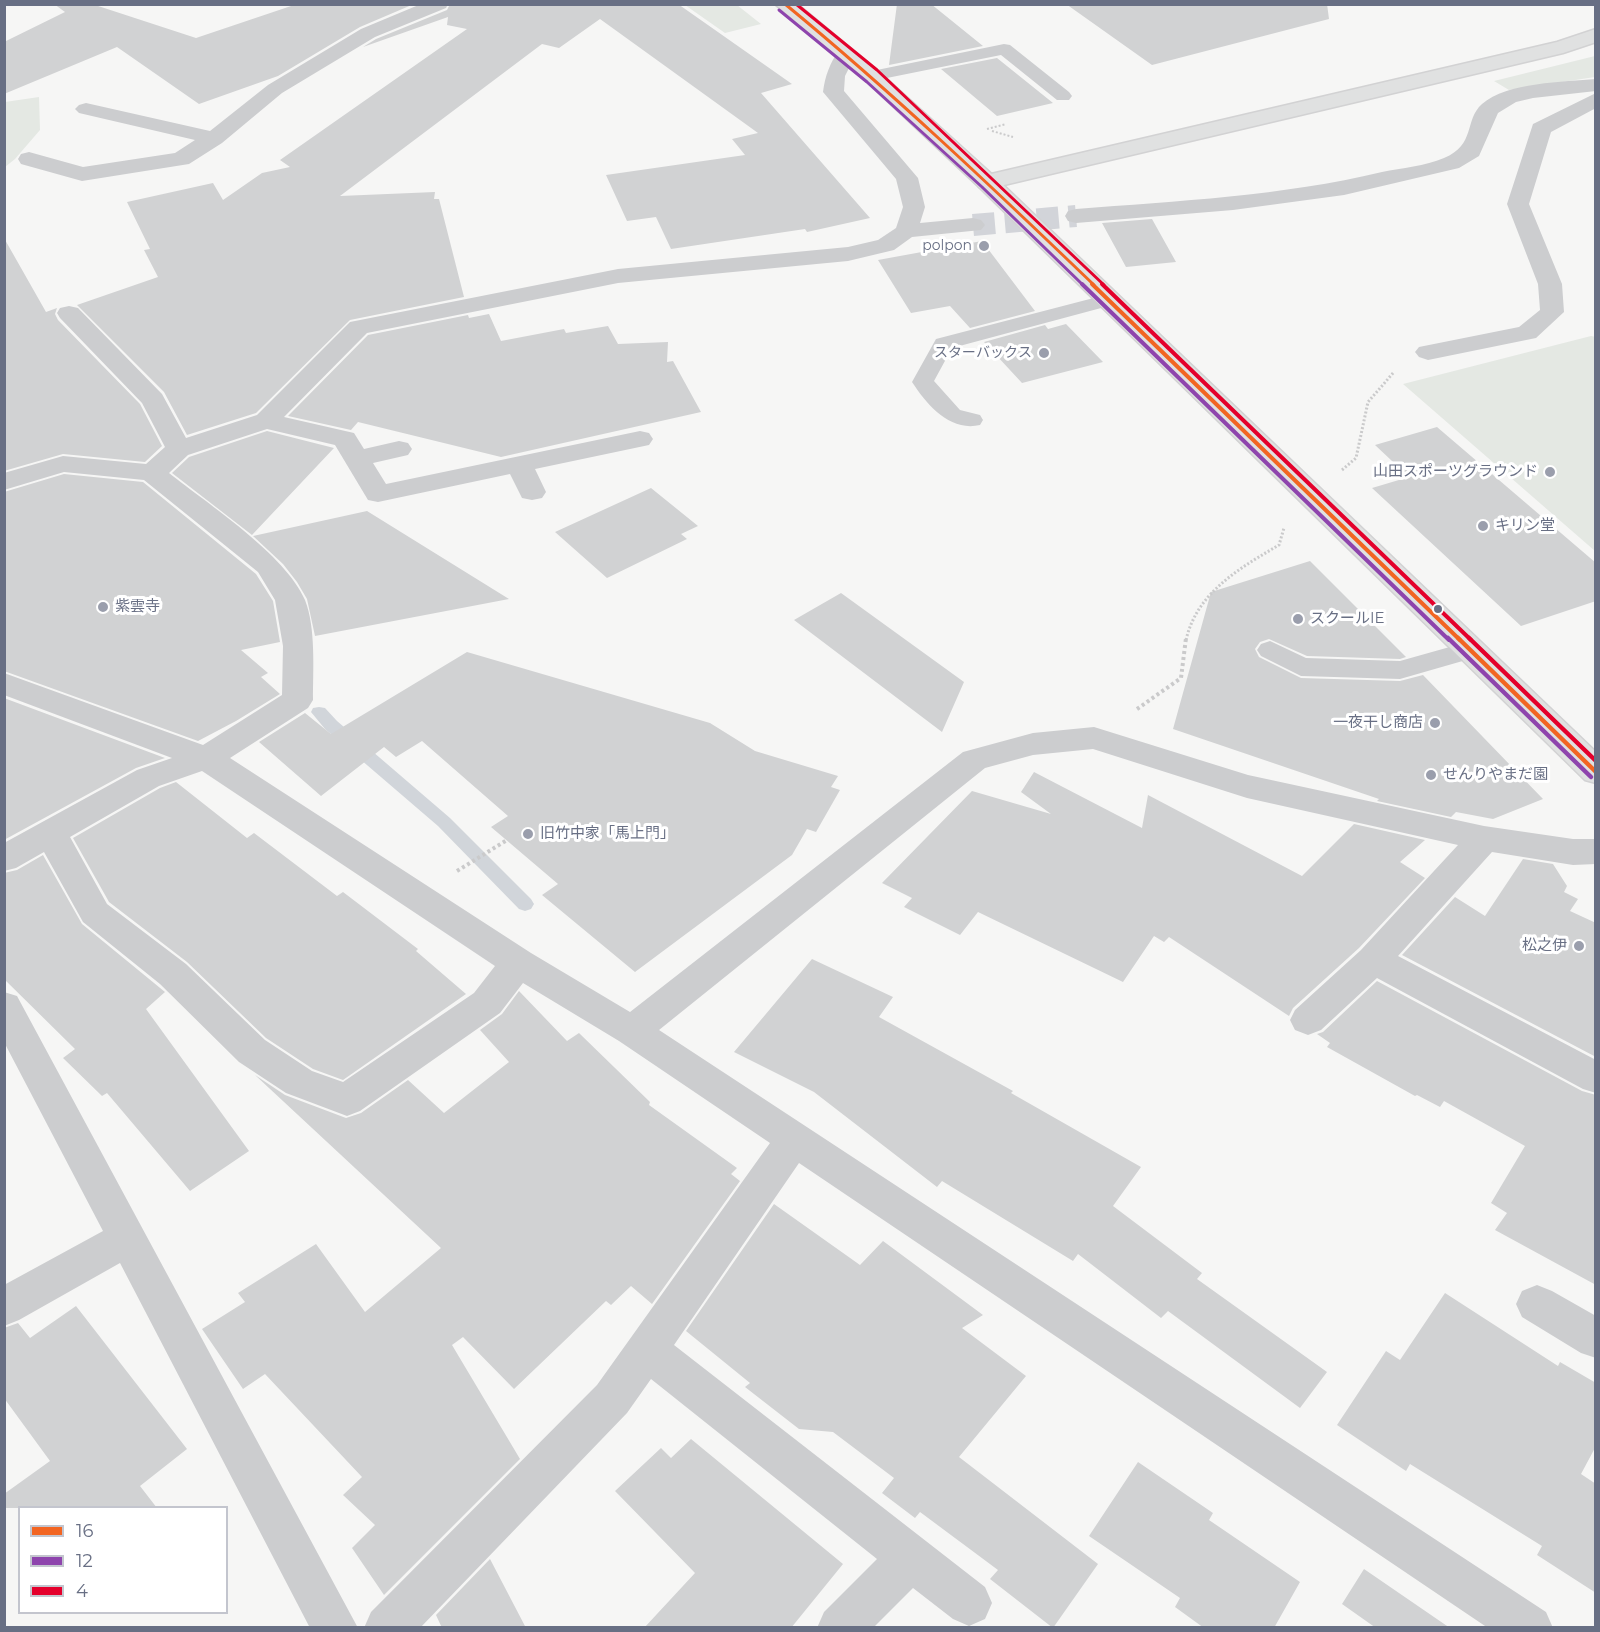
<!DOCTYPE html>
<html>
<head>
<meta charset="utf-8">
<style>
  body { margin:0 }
  #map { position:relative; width:1600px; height:1632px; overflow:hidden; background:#f6f6f5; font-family:Montserrat,sans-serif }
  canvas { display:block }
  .frame { position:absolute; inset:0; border:6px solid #686f84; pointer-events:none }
  .legend { position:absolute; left:18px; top:1506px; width:210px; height:108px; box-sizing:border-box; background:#fff; border:2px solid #c3c5ce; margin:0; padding:8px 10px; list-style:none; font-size:18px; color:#686f84 }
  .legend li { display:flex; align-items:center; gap:12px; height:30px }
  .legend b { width:30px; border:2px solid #c3c5ce }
</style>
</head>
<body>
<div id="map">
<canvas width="1600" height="1632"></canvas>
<div class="frame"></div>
<ul class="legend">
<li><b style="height:8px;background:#f26522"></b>16</li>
<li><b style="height:8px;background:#8e44ad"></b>12</li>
<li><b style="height:8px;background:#e4002b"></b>4</li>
</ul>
</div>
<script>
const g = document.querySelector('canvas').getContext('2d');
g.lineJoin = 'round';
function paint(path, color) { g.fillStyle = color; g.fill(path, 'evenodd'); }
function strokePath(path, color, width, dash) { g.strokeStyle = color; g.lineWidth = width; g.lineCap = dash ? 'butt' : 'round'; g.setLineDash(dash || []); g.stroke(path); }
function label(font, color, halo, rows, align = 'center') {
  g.font = font + ' Montserrat,"Noto Sans JP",sans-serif'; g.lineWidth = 6; g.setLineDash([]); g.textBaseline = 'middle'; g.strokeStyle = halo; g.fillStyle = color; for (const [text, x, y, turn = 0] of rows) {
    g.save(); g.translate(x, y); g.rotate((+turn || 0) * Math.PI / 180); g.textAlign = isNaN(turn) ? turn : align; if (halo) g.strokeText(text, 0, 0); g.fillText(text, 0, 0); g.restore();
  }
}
paint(new Path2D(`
  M685 5H737L761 24 725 33Z
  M1595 56V77L1509 90 1494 81Z
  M39 97 40 130 15 159 5 167V102Z
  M1591 336 1596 337 1595 551 1403 384Z`), '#e4e8e3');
paint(new Path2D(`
  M319 707 325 708 337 721 450 818 531 899 534 904 531 909 525 911 519 909 438 826 325 729 311 712 313 708Z`), '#d1d5da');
paint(new Path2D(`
  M54 4H92L196 38 297 4H414L360 27 278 76 199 104 117 47 4 94V42L65 12Z
  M450 4H678L792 84 761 93 870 218 807 232 805 229 671 249 656 217 627 221 606 175 745 155 732 139 758 133 600 19 559 48 542 44 340 196 435 192 434 199H439L464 297 350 320 256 413 187 435 164 392 77 305 158 277 144 250 150 249 127 202 213 183 223 200 262 173 290 167 280 160 467 29 447 25 448 17 363 47 376 39 447 10Z
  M897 4H931L983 46 889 65Z
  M1066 4H1327L1329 19 1152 65Z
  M997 58 1053 103 997 116 941 69Z
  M1152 219 1176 262 1126 267 1102 223Z
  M4 238 46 312 57 308 55 314 58 320 140 404 162 446 145 462 63 454 4 471Z
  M982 241 1035 311 970 328 950 306 911 313 878 260Z
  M489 314 501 341 564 329 566 333 608 326 618 344 668 342 667 362 673 361 701 412 501 457 358 422 351 430 288 416 368 335 468 315 469 318Z
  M1066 324 1103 362 1022 383 984 342 1045 325 1048 329Z
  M1437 427 1596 563V601L1521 626 1372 488 1409 477 1375 445Z
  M267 431 334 448 252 535 172 473 189 457Z
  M64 474 143 482 256 574 273 601 280 642 241 650 268 673 261 677 280 694 236 721 198 741 4 671V492Z
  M651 488 698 526 681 534 687 539 607 578 555 532Z
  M367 511 509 599 315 636 307 599 297 582 283 564 253 536Z
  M1310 561 1406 657 1400 659 1307 656 1269 639 1260 642 1255 649 1259 657 1301 678 1400 681 1423 675 1543 799 1493 819 1456 812 1451 817 1377 801 1379 799 1173 729 1211 592Z
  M841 593 964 682 942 732 794 620Z
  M467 652 710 723 755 751 838 776 831 787 840 790 816 832 807 829 792 855 635 972 542 895 558 884 491 827 508 816 422 741 396 757 384 747 321 796 259 742 305 713 331 734Z
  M4 698 165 758 136 768 4 840Z
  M1034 772 1142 828 1148 795 1302 876 1354 824 1425 840 1400 862 1425 878 1359 948 1293 1008 1289 1016 1169 937 1164 942 1154 936 1123 982 978 912 960 935 904 907 912 898 882 883 972 791 1051 814 1021 792Z
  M176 782 247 838 254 833 337 896 343 892 418 949 416 951 466 994 343 1080 313 1069 266 1038 187 962 109 902 73 838 160 788Z
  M43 855 82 924 165 992 146 1009 249 1151 190 1191 107 1093 102 1096 63 1058 75 1049 4 979V873L17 870Z
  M1523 859 1553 864 1567 886 1564 892 1578 899 1570 911 1596 923V1057L1402 955 1455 897 1485 916Z
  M812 959 893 997 879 1017 1013 1091 1011 1093 1141 1167 1113 1206 1202 1273 1197 1279 1327 1372 1300 1408 1168 1311 1161 1318 1078 1254 1073 1261 942 1181 937 1187 814 1092 734 1052Z
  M1377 981 1582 1091 1596 1095V1285L1495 1230 1507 1213 1491 1203 1525 1146 1444 1101 1440 1107 1417 1095 1415 1096 1327 1047 1330 1043 1317 1034 1323 1032Z
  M519 991 567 1041 579 1033 650 1102 649 1105 737 1168 731 1174 740 1181 652 1304 631 1286 611 1305 606 1301 514 1389 463 1337 452 1345 520 1459 384 1595 352 1548 375 1525 343 1495 362 1477 265 1374 243 1389 202 1329 245 1302 238 1293 316 1244 365 1312 441 1248 255 1075 285 1095 346 1118 361 1113 408 1080 444 1113 509 1062 480 1030 502 1014Z
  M774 1204 860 1265 883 1241 983 1315 962 1328 1026 1376 959 1457 1098 1564 1053 1628 990 1579 998 1570 920 1512 915 1518 882 1493 894 1478 833 1432 799 1429 745 1387 750 1383 686 1331Z
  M1445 1293 1558 1366 1560 1362 1596 1383V1446L1581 1474 1596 1484V1593L1537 1555 1542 1546 1410 1464 1406 1471 1337 1425 1386 1351 1400 1360Z
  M76 1306 187 1449 140 1486 157 1508H4V1494L50 1461 4 1398V1328L18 1323 30 1338Z
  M691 1439 843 1564 791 1628H644L695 1573 615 1491 661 1448 671 1458Z
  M1138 1462 1213 1513 1209 1520 1300 1582 1274 1628H1204L1175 1607 1180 1598 1089 1536Z
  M490 1559 526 1628H442L436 1615Z
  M1364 1569 1450 1628H1376L1342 1604Z`), '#d1d2d3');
strokePath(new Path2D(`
  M973 225 1076 216`), '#d2d4d9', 22, [22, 10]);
const secondary = new Path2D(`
  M1596 29V42L1563 53 987 189 979 187 976 182 979 177 987 175 1557 42Z`);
const primary = new Path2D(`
  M775 4H797L879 72 995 177 1596 752V783L1585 780 979 187 865 80Z`);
strokePath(secondary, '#d2d2d3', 3);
strokePath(primary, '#d2d2d3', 3);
strokePath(new Path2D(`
  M987 129 1006 124
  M992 131 1013 137`), '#cacacb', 2, [2, 2]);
strokePath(new Path2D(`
  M1342 470 1356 458 1368 402 1394 372
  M1186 640C1197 592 1240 568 1279 545L1284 528`), '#cacacb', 3, [2, 2]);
strokePath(new Path2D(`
  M1137 709 1181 678 1186 638
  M457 871 507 840`), '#cacacb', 4, [3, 3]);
paint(new Path2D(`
  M1004 44 1010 45 1069 92 1072 96 1069 100H1057L1001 55 872 81 866 80 863 76 866 72 872 71Z
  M1109 294 1116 296 1120 300 1116 304 952 348 934 381 960 410 980 415 983 420 980 425C950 432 927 405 912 382L936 339Z
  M1270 641 1306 658 1400 661 1471 641 1480 644 1484 650 1480 656 1400 679 1301 676 1261 656 1257 650 1261 644Z`), '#cccdcf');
paint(new Path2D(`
  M421 4H448L446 8 375 37 282 93 222 143 189 164 82 181 21 164 18 159 21 154 29 152 83 167 175 153 195 140 79 113 75 109 79 105 86 103 210 131 268 85 361 29Z
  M846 48 853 50 856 54 845 76 844 91 918 178 925 207 920 223 973 218 981 220 985 225 981 230 912 237 894 250 848 261 618 283 367 333 284 417 354 433 364 449 399 441 408 443 412 449 408 455 373 463 386 484 640 431 649 433 653 439 649 445 535 469 546 492 542 498 532 500 522 498 510 474 378 502 368 500 335 445 267 429 188 455 169 473C208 504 286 555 305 600 316 628 313 670 313 700L308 708 230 758 531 953 630 1012 963 752 1033 733 1094 727 1248 775 1484 826 1573 839H1596V864L1573 865 1492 852 1398 956 1596 1060V1093L1583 1089 1377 978 1321 1030 1308 1035 1295 1030 1290 1020 1295 1010 1361 950 1458 845 1247 798 1093 749 1033 755 985 768 659 1030 1546 1612 1553 1628H1488L799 1163 674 1345 985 1587 992 1603 985 1619 969 1626 953 1619 913 1588 873 1628H817L824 1612 877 1559 651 1379 627 1413 420 1628H364L371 1612 597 1385 770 1143 619 1041 523 983 500 1013 360 1111 347 1116 286 1093 239 1062 160 984 83 922 44 852 16 868 4 871V843L137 770 172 758 4 695V673L203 745 282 695 283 646 275 600 258 572 144 480 64 472 4 490V473L63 456 146 464 165 447 142 403 60 318 57 313 60 308 69 306 78 308 162 394 186 438 257 415 350 322 618 269 848 247 878 240 896 228 903 207 896 179 823 92C825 76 830 63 839 50ZM202 771 495 966 474 993 343 1082 312 1071 265 1040 186 964 107 904 70 837 159 786Z
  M1596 79V91L1533 98 1516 102 1498 113 1479 156 1459 168 1344 195 1233 210 1076 223 1068 221 1065 216 1068 211 1076 209C1178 201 1282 196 1382 172 1402 168 1425 166 1444 158 1476 145 1464 120 1482 104 1507 82 1564 82 1596 79Z
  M1596 93V108L1551 132 1529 204 1562 284 1564 312 1536 338 1428 360 1419 357 1415 352 1419 347 1519 327 1540 310 1538 284 1507 204 1533 124Z
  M4 992 17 996 358 1628H310L120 1263 19 1320 4 1326V1285L103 1231 4 1042Z
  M1537 1285 1552 1291 1596 1316V1358L1581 1353 1522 1317 1516 1304 1522 1291Z`), '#cccdcf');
paint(secondary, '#e0e1e1');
paint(primary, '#e0e1e1');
strokePath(new Path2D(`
  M785 4C893 93 993 188 1094 285`), '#f26522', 3);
strokePath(new Path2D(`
  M1092 284 1460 640`), '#f26522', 4);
strokePath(new Path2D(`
  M1458 638 1596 772`), '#f26522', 4.5);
strokePath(new Path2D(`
  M779 10 867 82 982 187 1083 285`), '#8e44ad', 3);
strokePath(new Path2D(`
  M1082 284 1449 640`), '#8e44ad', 4);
strokePath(new Path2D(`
  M1448 638 1591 777`), '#8e44ad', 4.5);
strokePath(new Path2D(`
  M796 4 877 70 1104 285`), '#e4002b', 3);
strokePath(new Path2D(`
  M1102 284 1471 640`), '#e4002b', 4);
strokePath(new Path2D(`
  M1469 638 1596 761`), '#e4002b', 4.5);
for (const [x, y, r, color] of [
  [984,246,6,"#9a9eac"],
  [1044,353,6,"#9a9eac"],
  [1550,472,6,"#9a9eac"],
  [1483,526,6,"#9a9eac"],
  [103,607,6,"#9a9eac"],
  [1438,609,5,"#686f84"],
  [1298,619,6,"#9a9eac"],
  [1435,723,6,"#9a9eac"],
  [1431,775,6,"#9a9eac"],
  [528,834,6,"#9a9eac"],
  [1579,946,6,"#9a9eac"]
]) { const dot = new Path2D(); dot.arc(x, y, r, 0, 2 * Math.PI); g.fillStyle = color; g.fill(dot); strokePath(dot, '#fff', 2); }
label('14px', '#686f84', '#fff', [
  ["polpon",972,246],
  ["スターバックス",1032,353]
], 'right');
label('15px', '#686f84', '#fff', [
  ["山田スポーツグラウンド",1538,472,"right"],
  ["キリン堂",1495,526],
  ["紫雲寺",115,607],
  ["スクールIE",1310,619],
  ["一夜干し商店",1423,723,"right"],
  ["せんりやまだ園",1443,775],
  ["旧竹中家「馬上門」",540,834],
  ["松之伊",1567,946,"right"]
], 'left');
</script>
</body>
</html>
